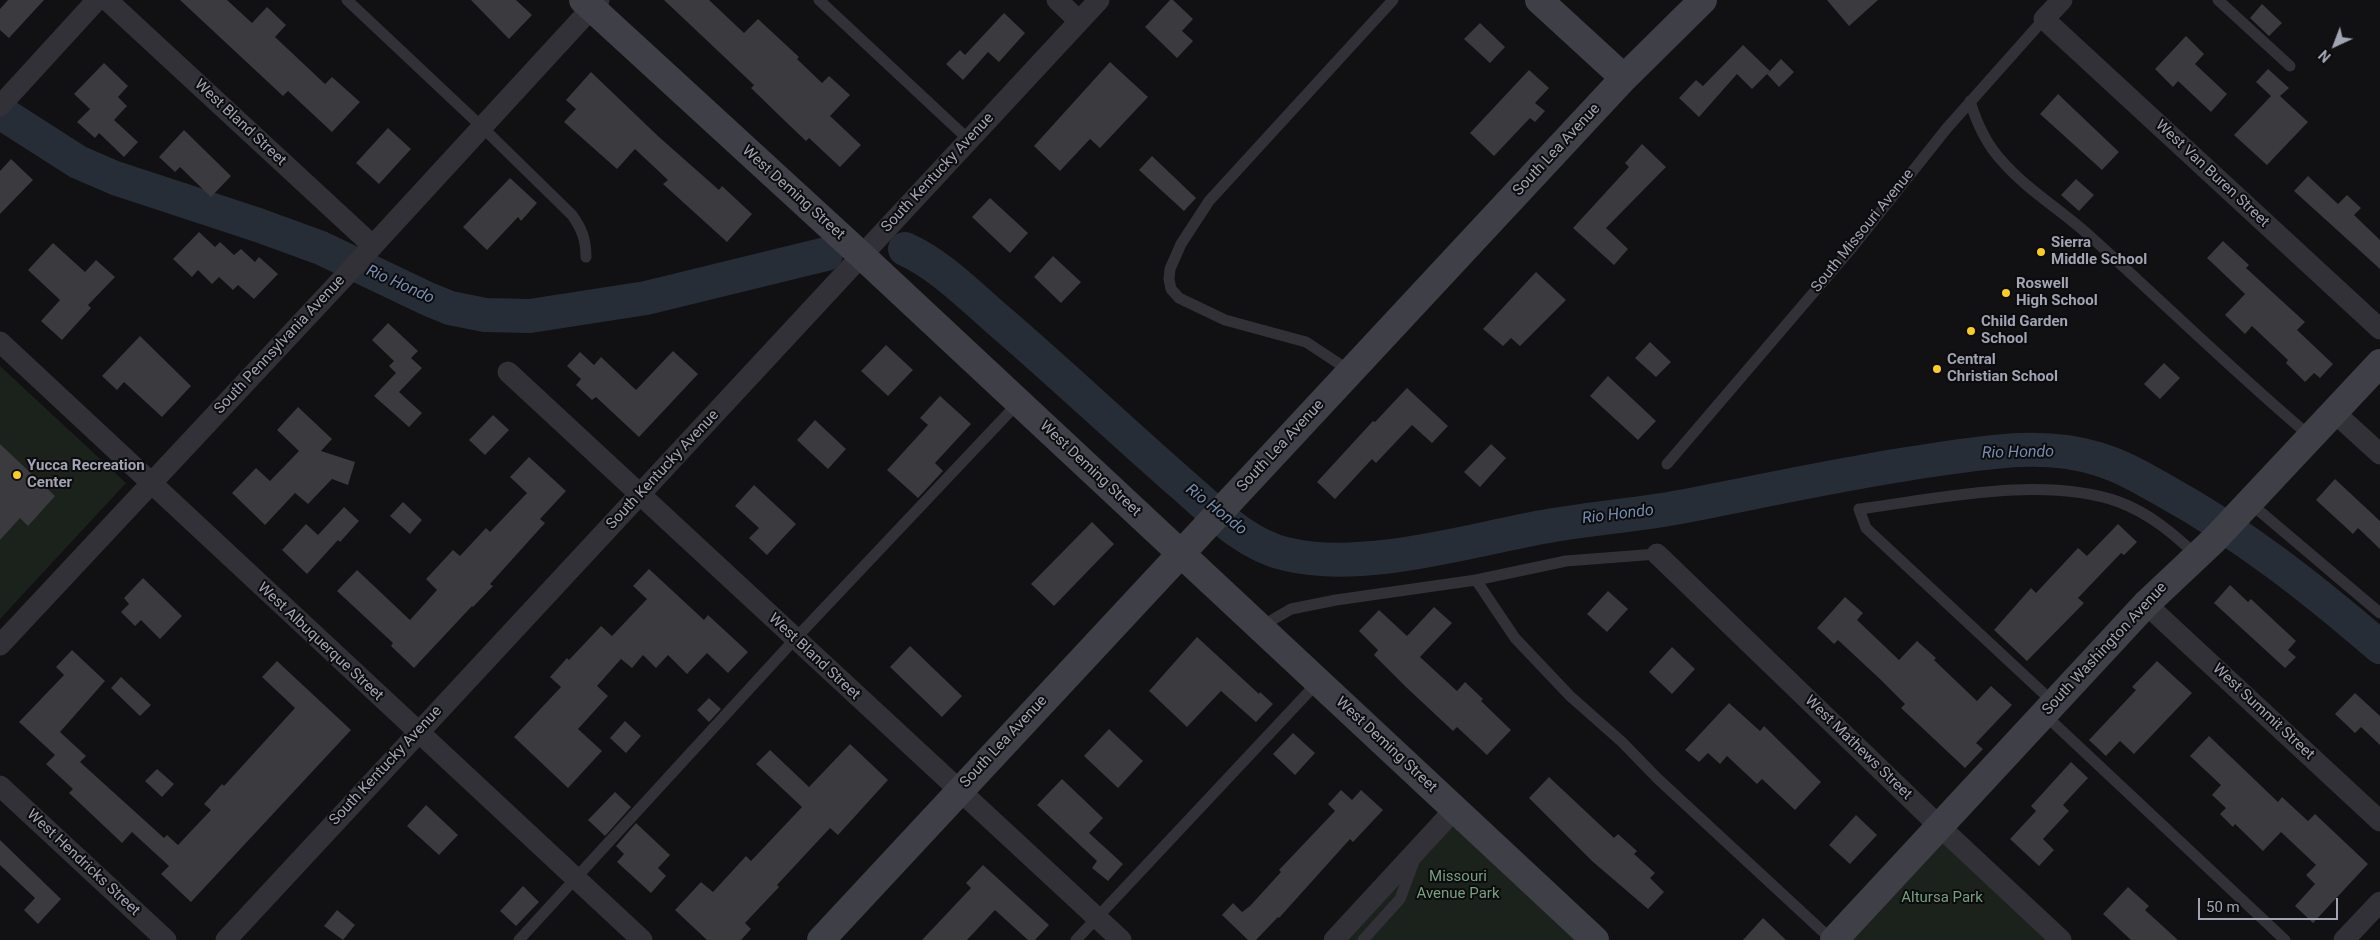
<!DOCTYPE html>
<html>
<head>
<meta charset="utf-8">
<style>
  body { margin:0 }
  #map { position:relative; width:2380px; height:940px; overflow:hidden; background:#111012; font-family:Roboto,sans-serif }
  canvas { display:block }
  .north { position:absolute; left:2310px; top:20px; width:50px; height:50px; -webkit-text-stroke:4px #0c0b0d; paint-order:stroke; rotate:223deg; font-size:14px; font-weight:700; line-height:20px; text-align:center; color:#a1a4b3 }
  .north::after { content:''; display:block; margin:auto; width:18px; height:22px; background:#a1a4b3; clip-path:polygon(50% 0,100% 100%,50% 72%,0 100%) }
  .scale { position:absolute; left:2198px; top:898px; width:140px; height:22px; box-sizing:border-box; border:2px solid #a1a4b3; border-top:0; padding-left:6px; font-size:15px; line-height:18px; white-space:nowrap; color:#a1a4b3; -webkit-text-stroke:4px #0c0b0d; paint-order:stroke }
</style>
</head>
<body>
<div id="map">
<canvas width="2380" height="940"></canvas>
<div class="north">N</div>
<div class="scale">50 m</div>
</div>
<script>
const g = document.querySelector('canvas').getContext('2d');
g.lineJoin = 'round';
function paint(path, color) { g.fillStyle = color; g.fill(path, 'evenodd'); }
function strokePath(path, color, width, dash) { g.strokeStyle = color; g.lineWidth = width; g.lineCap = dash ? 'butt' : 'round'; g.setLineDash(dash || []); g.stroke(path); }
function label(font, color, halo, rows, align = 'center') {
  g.font = font + ' Roboto,sans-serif'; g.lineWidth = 4; g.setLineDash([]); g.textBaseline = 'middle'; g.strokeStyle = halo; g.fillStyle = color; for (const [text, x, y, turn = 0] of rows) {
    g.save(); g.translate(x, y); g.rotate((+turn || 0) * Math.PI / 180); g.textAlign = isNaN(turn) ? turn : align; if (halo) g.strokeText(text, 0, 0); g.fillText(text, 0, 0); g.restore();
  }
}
paint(new Path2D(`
  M0 366 126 483 0 619Z
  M1455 809 1595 940H1334Z
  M1940 839 2049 940H1846Z`), '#1b221c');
strokePath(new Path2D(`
  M0 112 78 162 115 178 258 225 321 248 428 299 450 308 485 315 530 316 646 298 826 254
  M905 249C940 265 968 294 997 319 1060 373 1120 430 1183 485 1213 511 1246 545 1286 554 1359 572 1459 543 1532 529 1581 519 1631 516 1680 507 1764 491 1848 472 1933 460 1987 452 2045 442 2098 459 2122 466 2144 479 2165 491 2243 534 2313 589 2380 647`), '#272d36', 34);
paint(new Path2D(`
  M8 0H44L9 38 0 30V9Z
  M180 0H227L252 23 267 7 286 25 275 37 325 84 332 77 360 102 332 132 288 91 283 96Z
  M471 0H516L532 15 509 39Z
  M664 0H709L744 33 758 19 799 57 797 59 822 83 829 76 850 95 830 116 861 145 840 167 809 138 806 141 786 122 751 88 754 85Z
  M1170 0H1173L1193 19 1182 31 1193 41 1177 58 1145 27Z
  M1827 0H1878L1849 26Z
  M2262 4 2282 23 2269 36 2250 18Z
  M1004 13 1025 33 999 62 988 52 963 80 946 64 960 50 965 55Z
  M1480 23 1505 47 1490 63 1464 39Z
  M2186 36 2204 54 2195 64 2227 94 2211 112 2178 81 2173 87 2155 69Z
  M1743 45 1770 71 1752 89 1737 74 1699 117 1679 98 1696 80 1703 86Z
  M1781 59 1794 72 1779 87 1767 74Z
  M1110 62 1148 97 1100 148 1090 139 1060 171 1034 146Z
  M104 63 128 86 118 97 127 106 114 120 138 142 124 157 99 133 95 138 77 122 90 109 74 94Z
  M2268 69 2289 88 2280 96 2308 122 2267 165 2234 135 2271 96 2256 82Z
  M1529 70 1549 88 1535 103 1545 111 1535 122 1530 118 1494 156 1470 133Z
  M591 72 659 137 719 190 722 186 752 214 727 242 663 184 668 180 635 149 617 169 564 122 576 109 566 100Z
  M2058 94 2119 152 2102 170 2040 114Z
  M388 128 411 149 379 184 356 163Z
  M184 130 231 176 211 197 180 167 175 172 159 157Z
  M1642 144 1666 167 1606 228 1628 249 1614 265 1573 228 1629 167 1625 163Z
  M1152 156 1196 198 1184 211 1139 170Z
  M11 159 33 180 0 214V171Z
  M2308 176 2338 204 2347 195 2361 208 2354 215 2380 240V269L2294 191Z
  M510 178 537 203 521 221 518 217 487 250 463 227Z
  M2076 179 2094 195 2079 211 2061 195Z
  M990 198 1028 233 1010 253 972 217Z
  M199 232 215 247 220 242 234 255 241 249 255 262 259 257 278 274 254 299 238 285 233 290 219 277 212 284 198 270 192 277 173 259Z
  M2223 241 2249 265 2246 268 2305 322 2297 330 2333 364 2320 378 2314 373 2305 382 2286 363 2288 360 2252 326 2245 334 2225 315 2245 294 2207 258Z
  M53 243 85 272 96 260 115 277 88 305 91 308 62 340 41 321 60 300 28 270Z
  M1053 256 1081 282 1061 303 1034 277Z
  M1536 272 1566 300 1520 346 1511 338 1503 346 1483 329Z
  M388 323 418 351 411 358 422 368 399 392 422 413 409 427 374 396 396 373 389 366 394 361 372 340Z
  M140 336 191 386 162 417 124 382 117 390 102 376Z
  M1650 342 1671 362 1656 377 1635 358Z
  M886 345 913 370 888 396 861 371Z
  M673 351 698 374 639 437 596 397 592 400 576 385 581 379 567 366 580 352 594 365 601 357 636 390Z
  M2164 363 2180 378 2160 399 2144 384Z
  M1608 376 1656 421 1638 440 1590 396Z
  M1407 388 1448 426 1432 443 1412 425 1376 463 1372 459 1335 499 1317 482 1373 421 1375 422Z
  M940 396 971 424 935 463 943 471 918 498 887 470 928 425 920 418Z
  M298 407 332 439 321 451 355 462 348 485 332 479 308 504 295 493 265 525 232 493 256 468 270 481 299 451 277 430Z
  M493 415 509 430 485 455 469 440Z
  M815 420 846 449 828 469 797 440Z
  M0 444 55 496 28 526 20 518 0 540Z
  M1491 444 1506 458 1480 487 1464 472Z
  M529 457 566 491 540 519 545 523 490 584 493 586 473 607 472 606 414 668 391 646 393 643 337 591 357 570 410 620 437 590 426 579 453 550 460 556 486 528 490 532 527 493 510 477Z
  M2335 479 2380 521V549L2358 528 2353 534 2316 500Z
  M754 485 796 524 767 555 749 538 759 528 735 506Z
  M403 502 422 520 410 534 390 516Z
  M344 507 359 521 340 542 338 540 307 574 282 550 306 524 318 535Z
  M1092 522 1114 544 1054 606 1031 584Z
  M2118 524 2137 542 2124 555 2121 553 2078 598 2084 603 2027 661 1994 630 2031 588 2036 593 2078 548 2087 556Z
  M649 569 704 620 708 615 748 652 728 673 707 653 687 674 668 655 656 668 643 655 632 668 621 659 597 686 608 696 578 729 602 751 568 788 514 737 561 687 550 677 567 658 569 660 601 626 612 636 647 599 633 586Z
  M143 578 182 616 160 639 141 620 135 626 121 612 129 604 124 598Z
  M2230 585 2248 602 2251 599 2296 641 2288 650 2296 657 2285 668 2214 603Z
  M1608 591 1628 609 1607 632 1587 614Z
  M1845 597 1863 613 1857 620 1899 660 1917 641 1936 658 1934 660 1977 701 1991 686 2012 705 1976 743 1983 749 1965 768 1901 708 1905 704 1881 680 1838 640 1834 644 1817 628Z
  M1434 607 1452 623 1420 657 1457 691 1465 682 1483 699 1481 701 1511 730 1487 755 1457 727 1453 731 1406 687 1374 655 1378 650 1359 631 1379 610 1407 636Z
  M1197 637 1259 694 1260 692 1273 704 1256 722 1221 691 1187 727 1149 691Z
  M910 646 962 696 942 717 890 667Z
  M1672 647 1695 669 1672 694 1649 672Z
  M72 650 105 681 60 732 86 756 80 762 164 838 167 835 178 845 211 810 204 804 222 784 224 786 295 708 262 677 277 661 351 730 191 902 161 874 169 866 132 832 122 843 69 793 73 789 46 764 55 755 19 722 64 675 56 667Z
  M2157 661 2192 693 2134 754 2120 741 2106 756 2089 740 2136 690 2132 687Z
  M121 677 151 705 140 716 111 688Z
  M2355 693 2380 716V745L2361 727 2355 733 2335 714Z
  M709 698 721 709 709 722 697 710Z
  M1729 703 1760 731 1764 726 1821 782 1795 810 1762 779 1757 784 1727 756 1720 764 1708 753 1699 762 1685 750Z
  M625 721 641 736 626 753 610 738Z
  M1109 729 1143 761 1118 788 1084 756Z
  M1293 733 1315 753 1295 775 1273 754Z
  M2209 736 2278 802 2282 797 2308 821 2315 814 2368 864 2313 923 2295 906 2315 884 2306 875 2316 865 2281 832 2263 851 2235 824 2233 827 2220 814 2226 808 2212 795 2221 785 2190 756Z
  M850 744 888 780 838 835 830 828 777 885 779 887 745 923 751 929 741 940H707L675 910 701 882 713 892 746 856 751 861 802 807 756 764 770 750 809 787Z
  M2071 762 2088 778 2063 805 2069 811 2043 839 2054 850 2039 866 2010 839 2036 811 2031 806Z
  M157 769 174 784 162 797 145 781Z
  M1549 777 1614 838 1618 834 1637 851 1634 854 1655 873 1650 878 1664 892 1648 909 1592 861 1529 798Z
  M1062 779 1103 818 1089 833 1123 864 1108 881 1092 868 1097 861 1037 805Z
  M1341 790 1352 800 1361 790 1383 810 1353 842 1350 839 1279 918 1278 917 1256 940H1248L1222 915 1233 903 1242 912 1250 906 1281 872 1279 870 1335 811 1328 804Z
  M615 792 631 807 605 836 588 820Z
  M426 805 458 835 439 855 407 826Z
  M1856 815 1877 835 1850 864 1829 845Z
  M636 823 670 855 658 868 666 876 651 893 617 862 624 854 616 846Z
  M0 840 61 899 38 924 24 910 35 898 0 865Z
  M983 865 1049 925 1035 940H1028L995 910 967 940H922L971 888 966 883Z
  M523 886 539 902 516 926 500 911Z
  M2128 887 2149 906 2145 910 2178 940H2131L2103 914Z
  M337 910 355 925 343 940 324 926Z
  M1763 918 1786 940H1743Z`), '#3a3a3f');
strokePath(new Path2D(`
  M347 0 482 127 572 215C582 229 586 240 586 257
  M819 0 969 140
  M2218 0 2290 66
  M1970 101C1977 124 1986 144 2002 161 2028 191 2063 211 2092 238 2165 304 2235 373 2311 437
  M1350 371 1306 342 1225 320 1179 298 1171 289 1169 279 1170 269 1181 244 1209 201 1393 0
  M1667 464 1850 250 1947 128 2044 19
  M2250 503 2380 613
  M1476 580 1515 638 1570 696 1622 742 1657 778 1832 940
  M1260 627 1291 609 1336 600 1476 580 1566 561 1657 554
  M2054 703 1866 528 1859 509C1937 499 2043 475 2119 502 2149 513 2174 534 2197 556
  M2044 714 2285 940
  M519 940 795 639 1019 402
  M1076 940 1318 682
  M1363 940 1400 899 1415 859`), '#313137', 11);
strokePath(new Path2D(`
  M107 0 373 246
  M1057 0 1079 21
  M2062 0 2044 19 2380 329
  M0 106 97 0
  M0 342 642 940
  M508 372 1121 940
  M2334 412 2380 454
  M1657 554 1939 826 2061 940
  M2146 604 2380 821
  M0 645 346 275 599 0
  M0 786 166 940
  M226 940 1099 0
  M1334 940 1455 809
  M2344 940 2380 902`), '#313137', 21);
strokePath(new Path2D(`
  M583 0 861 255 1595 940
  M1539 0 1624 78
  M821 940 1624 78 1703 0
  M1834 940 2146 604 2214 540 2380 363`), '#3f4047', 28);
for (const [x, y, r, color] of [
  [2041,252,5,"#f9ce21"],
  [2006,293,5,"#f9ce21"],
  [1971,331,5,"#f9ce21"],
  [1937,369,5,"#f9ce21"],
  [17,475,5,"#f9ce21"]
]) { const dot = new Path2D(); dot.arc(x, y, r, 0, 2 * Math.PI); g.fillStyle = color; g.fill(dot); strokePath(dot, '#0c0b0d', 2); }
label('15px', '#a1a4b3', '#0c0b0d', [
  ["West Bland Street",240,123,43],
  ["South Lea Avenue",1557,150,-47],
  ["South Kentucky Avenue",938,173,-47],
  ["West Van Buren Street",2212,174,43],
  ["West Deming Street",793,193,42],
  ["South Missouri Avenue",1863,231,-51],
  ["South Pennsylvania Avenue",280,345,-47],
  ["South Lea Avenue",1281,446,-47],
  ["West Deming Street",1090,469,43],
  ["South Kentucky Avenue",663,470,-47],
  ["West Albuquerque Street",320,642,43],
  ["South Washington Avenue",2105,649,-47],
  ["West Bland Street",814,657,43],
  ["West Summit Street",2263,712,43],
  ["South Lea Avenue",1004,742,-47],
  ["West Deming Street",1386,745,43],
  ["West Mathews Street",1858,748,44],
  ["South Kentucky Avenue",386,766,-47],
  ["West Hendricks Street",83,863,43]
]);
label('bold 15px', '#a1a4b3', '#0c0b0d', [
  ["Sierra",2051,243],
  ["Middle School",2051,260],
  ["Roswell",2016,284],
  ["High School",2016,301],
  ["Child Garden",1981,322],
  ["School",1981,339],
  ["Central",1947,360],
  ["Christian School",1947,377],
  ["Yucca Recreation",27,466],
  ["Center",27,483]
], 'left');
label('15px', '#77a07f', '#0c0b0d', [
  ["Missouri",1458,877],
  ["Avenue Park",1458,894],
  ["Altursa Park",1942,898]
]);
label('italic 16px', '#768db1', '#0c0b0d', [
  ["Rio Hondo",400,285,24],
  ["Rio Hondo",2018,453,-1],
  ["Rio Hondo",1216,510,38],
  ["Rio Hondo",1618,515,-7]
]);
</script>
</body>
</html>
